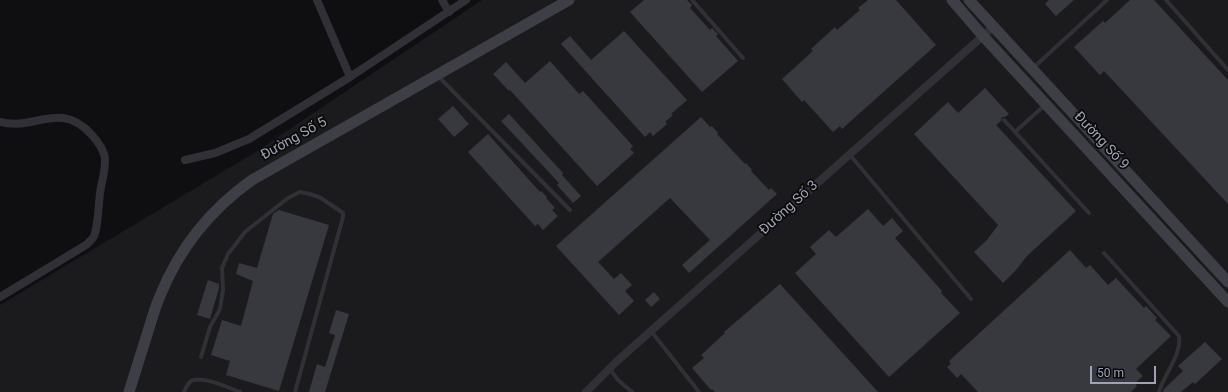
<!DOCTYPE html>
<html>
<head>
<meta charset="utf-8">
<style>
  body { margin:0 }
  #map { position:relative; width:1228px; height:392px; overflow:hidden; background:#0f0f11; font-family:Roboto,sans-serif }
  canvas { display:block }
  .scale { position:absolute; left:1090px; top:366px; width:66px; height:18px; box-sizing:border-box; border:2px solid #9fa2b3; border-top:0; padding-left:5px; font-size:12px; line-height:14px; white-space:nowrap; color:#9fa2b3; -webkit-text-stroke:3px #0a0a0b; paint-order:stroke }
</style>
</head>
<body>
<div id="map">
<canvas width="1228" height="392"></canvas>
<div class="scale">50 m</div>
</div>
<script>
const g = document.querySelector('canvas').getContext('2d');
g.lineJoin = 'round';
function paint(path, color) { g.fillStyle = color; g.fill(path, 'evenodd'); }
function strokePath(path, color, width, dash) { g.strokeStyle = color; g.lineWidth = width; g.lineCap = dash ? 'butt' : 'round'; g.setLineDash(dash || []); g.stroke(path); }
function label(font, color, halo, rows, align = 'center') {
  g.font = font + ' Roboto,sans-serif'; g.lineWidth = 3.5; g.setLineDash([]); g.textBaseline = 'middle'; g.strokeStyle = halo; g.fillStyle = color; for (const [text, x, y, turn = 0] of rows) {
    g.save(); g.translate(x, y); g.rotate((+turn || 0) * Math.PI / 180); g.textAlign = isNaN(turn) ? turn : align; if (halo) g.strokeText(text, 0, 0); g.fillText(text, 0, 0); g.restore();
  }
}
paint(new Path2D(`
  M482 0H1228V392H0V305L254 153Z`), '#1b1b1e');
paint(new Path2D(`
  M644 0H687L692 5 690 8 710 30 712 28 718 34 716 36 738 61 702 92 630 12Z
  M868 0H896L936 45 842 129 840 126 833 132 804 100 802 102 782 79 813 51 811 49 835 27 837 30 860 10 858 8Z
  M1049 0H1074L1056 16 1045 4Z
  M1130 0H1154L1228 80V204L1104 71 1100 75 1074 47 1103 21 1105 23Z
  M624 31 687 100 671 114 673 115 665 122 667 124 653 136 650 132 645 137 561 44 570 36 591 60Z
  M550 61 579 94 583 91 633 146 630 149 634 153 597 186 510 90 509 91 493 74 506 62 525 83Z
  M985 88 1009 114 1005 117H1002L1001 121 996 125 1076 211 1027 256 1016 270 1003 283 974 252 987 240 998 225 914 134 948 102 958 113Z
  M453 106 469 124 454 137 438 119Z
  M509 114 563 173 562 175 581 196 573 203 557 185 559 183 501 121Z
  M701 117 710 127 712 126 718 133 717 134 745 164 746 163 752 170 751 171 769 190 771 188 777 194 689 273 682 265 710 240 670 198 598 262 614 279 621 273 632 285 625 291 634 301 619 315 556 246Z
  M488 134 540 192 541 191 547 197 546 198 555 208 552 210 558 216 543 230 538 224 535 226 468 152Z
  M868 209 883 226 892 218 903 231 895 238 942 291 941 293 960 313 889 377 795 273 816 254 810 247 829 230 836 237Z
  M279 210 329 225 279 391 226 375 230 361 211 355 222 320 241 326 253 281 236 274 239 263 257 268 273 214Z
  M1070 250 1086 268 1090 265 1108 285 1116 278 1144 308 1146 306 1157 318 1155 320 1171 336 1136 369 1143 376 1135 383 1137 386 1131 392H978L961 374 957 378 947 367 951 364 949 361Z
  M208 280 219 284V288L210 319 197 315Z
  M780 284 878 392H715L712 389 711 390 692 368 704 358 701 355 725 333 724 332Z
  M654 292 660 299 651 307 645 300Z
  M336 310 349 314 325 392H309L317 364 325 367 335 335 329 333Z
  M1205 342 1222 359 1195 384 1193 382 1181 392H1163L1164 389 1183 371 1178 366Z`), '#38393f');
strokePath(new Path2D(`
  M692 0 743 58
  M1166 0 1228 70
  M1032 69 1107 0
  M438 76 570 210
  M1004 120 1089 213
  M1015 132 1046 104
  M850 155 971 299
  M1104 253 1179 336C1182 355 1164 374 1159 392
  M651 331 699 392
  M201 357 210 327 220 309 223 290 222 268 228 254 245 232 288 198 300 192 310 194 321 198 343 213V217L295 392
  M610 369 618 380 632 392
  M184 392C186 388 187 384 191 381 201 375 229 388 240 392`), '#303036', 4);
strokePath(new Path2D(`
  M317 0 350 77
  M442 0 449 12
  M0 122C36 131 59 100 91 134 110 155 106 162 101 187 98 201 99 225 94 236 93 239 89 242 86 245L0 297
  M185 160 215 153 249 139 350 77 466 0
  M586 392 616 362 993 27`), '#303036', 8);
strokePath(new Path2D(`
  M952 0 983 36 1228 302
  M969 0 1228 282
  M129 392C136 370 143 347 150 325 153 315 156 305 160 296 179 249 211 209 252 180L569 0`), '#3e3e46', 11);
label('14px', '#9fa2b3', '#0a0a0b', [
  ["Đường Số 5",294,139,-29],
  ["Đường Số 9",1101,141,47],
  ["Đường Số 3",789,208,-42]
]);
</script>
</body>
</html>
